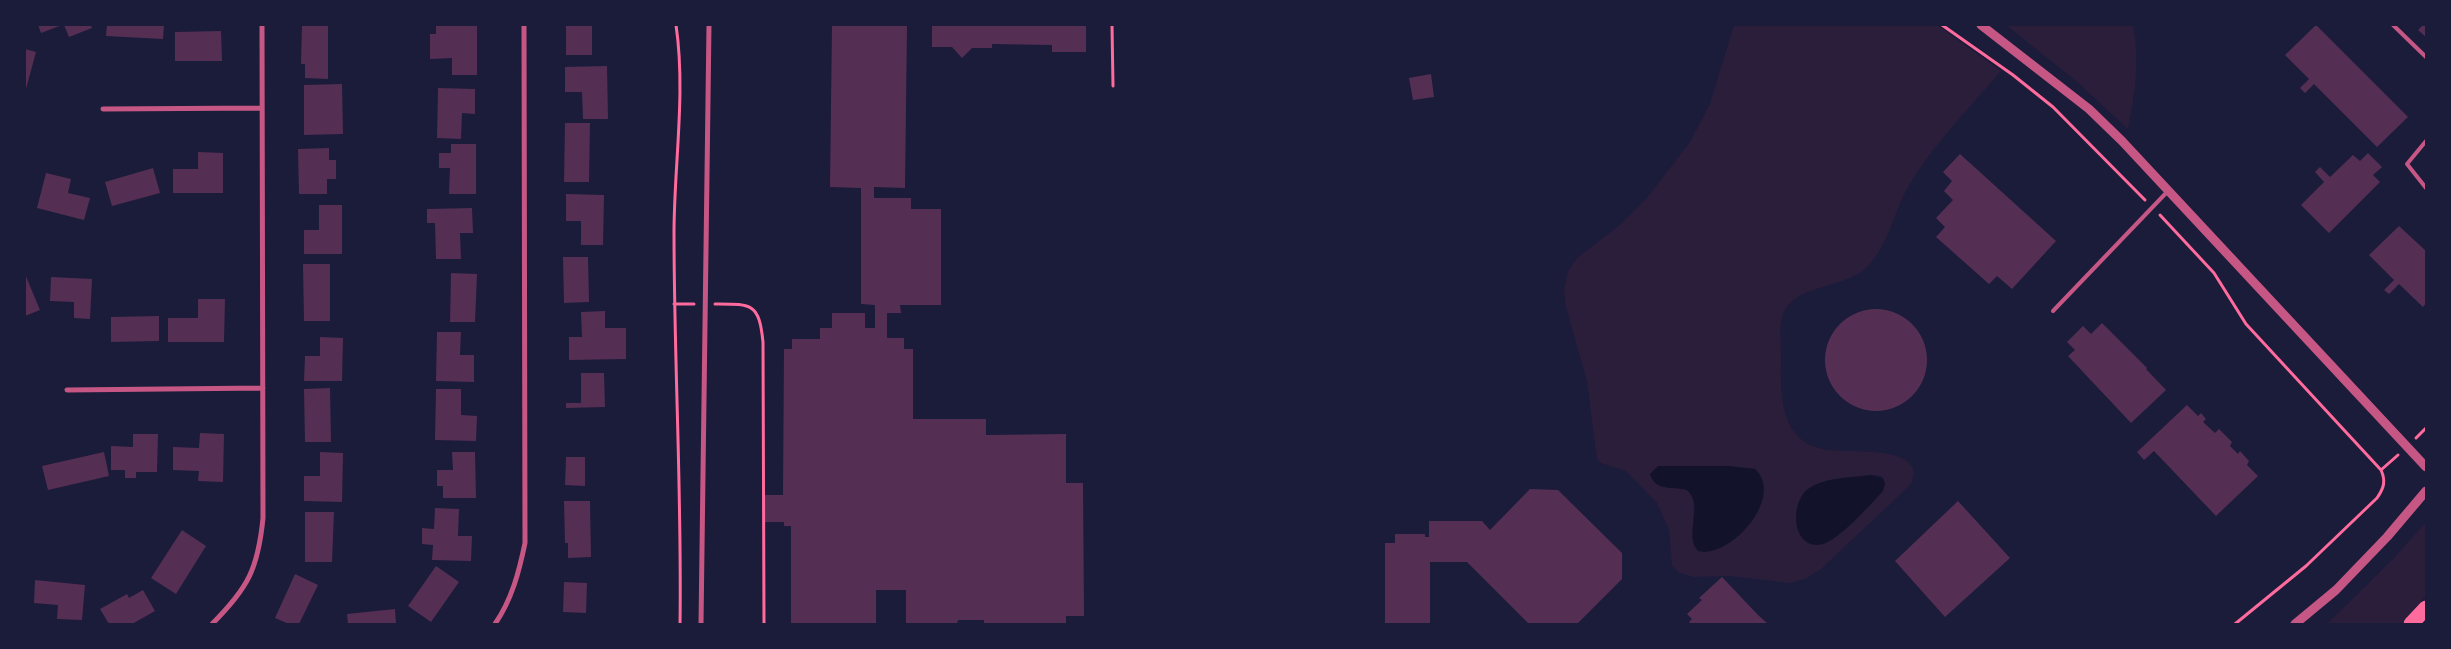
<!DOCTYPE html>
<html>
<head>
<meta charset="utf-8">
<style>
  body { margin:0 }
  #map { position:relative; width:2451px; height:649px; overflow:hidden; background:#1b1b3a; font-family:"PT Sans",sans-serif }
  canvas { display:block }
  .frame { position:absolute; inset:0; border:26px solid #1b1b3a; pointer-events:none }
</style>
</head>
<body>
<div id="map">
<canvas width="2451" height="649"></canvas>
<div class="frame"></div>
</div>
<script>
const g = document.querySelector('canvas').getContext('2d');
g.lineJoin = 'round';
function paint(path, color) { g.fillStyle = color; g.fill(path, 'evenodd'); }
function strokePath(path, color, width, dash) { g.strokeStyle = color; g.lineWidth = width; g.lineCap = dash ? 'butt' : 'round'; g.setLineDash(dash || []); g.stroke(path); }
paint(new Path2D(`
  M1734 25H1937L2001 71C1970 107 1936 142 1911 182 1894 209 1890 243 1868 266 1847 289 1798 283 1784 312 1778 324 1781 341 1781 354 1781 385 1777 428 1810 445 1833 458 1907 441 1914 472L1912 482 1905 490 1821 569 1805 579 1790 583 1729 576 1693 577 1678 572 1672 565 1669 530 1657 503 1626 471 1601 463 1597 459 1587 381 1566 307 1564 290 1568 271 1577 258 1621 224 1646 199 1690 142 1710 104ZM1667 466H1727L1755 469C1784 497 1733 552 1703 552L1693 529 1694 501 1690 492 1684 489 1660 486ZM1871 475 1881 476 1883 491C1867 507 1837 544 1814 544L1798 531C1789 478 1832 480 1871 475Z
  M2006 25H2133C2140 60 2135 94 2128 129L2075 80Z
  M2426 522V596L2401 624H2327L2395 557Z`), '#2a1e3b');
paint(new Path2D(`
  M1658 466H1727L1755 469C1785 497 1731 559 1698 551 1683 534 1705 506 1687 490 1674 486 1655 492 1650 474Z
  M1871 475 1883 478 1885 484 1883 491C1870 505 1840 539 1823 544 1792 552 1789 503 1808 489 1825 477 1850 478 1871 475Z`), '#12122b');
paint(new Path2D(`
  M38 25H62L41 33Z
  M64 25H91L92 28 69 37Z
  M107 25H164L163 39 106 36Z
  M302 25H328V79L305 78V64H301Z
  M436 25H477V75H452V58L430 59V34H436Z
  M566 25H592V55H566Z
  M832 25H907L905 188 874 187V198H911V209H941V305H900L901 313H887V338H904V349H913V419H986V435L1066 434V483H1083L1084 616H1066V624H984V620H958L957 624H906V590H876V624H791V526H784V522H764L763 495H783L784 349H792V339H820V328H832V313H865V328H875V305L861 304V188L830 187Z
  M932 25H1086V52H1052V45L992 44V48H972L962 58 952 47H932Z
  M2316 25 2408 117 2377 147 2314 84 2305 93 2300 88 2309 79 2285 55Z
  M2423 25H2426V37L2418 30Z
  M221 31 222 61H175V32Z
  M25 49 36 52 26 89H25Z
  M607 66 608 119H583L582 92H565V67Z
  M1431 74 1434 97 1413 100 1409 78Z
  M342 84 343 134 304 135V85Z
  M438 88 475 89V114L462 113 461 139 437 138Z
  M565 123H590L589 182H564Z
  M451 144H476V194H449L450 168H439V153H451Z
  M329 148V160H336V179H327V194H299L298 149Z
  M198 152 223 153V193H173V169H198Z
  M2368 153 2382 167 2373 175 2380 182 2329 233 2301 205 2324 182 2315 172 2320 167 2330 177 2353 155 2360 161Z
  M1960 154 2056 241 2012 289 1997 276 1989 284 1936 237 1945 227 1936 218 1953 200 1944 191 1952 181 1943 172Z
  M153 168 160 193 112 206 105 182Z
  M46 173 71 179 68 193 90 198 84 220 37 208Z
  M566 194 604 195 603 245H581V221H566Z
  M319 205H342V254H304V230H319Z
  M472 208 473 233H460L461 259H436L435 223H427V209Z
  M2399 226 2426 251V303L2423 307 2399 284 2389 294 2384 290 2394 280 2369 255Z
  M563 257H588L589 302 564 303Z
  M303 264H330V321H304Z
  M451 273 477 274 475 322H450Z
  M25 274 40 310 25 316Z
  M51 277 92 279 90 319 74 318V302L50 301Z
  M198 299H225L224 342H168V318H198Z
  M1825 360a51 51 0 1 1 102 0a51 51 0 1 1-102 0Z
  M605 311V328H626V359L569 360V337H582L581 312Z
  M159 316V341L111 342V317Z
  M2102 323 2147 368 2146 369 2166 390 2131 423 2068 356 2075 350 2067 342 2083 326 2091 334Z
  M437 332H461L460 355H474V382L436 381Z
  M320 337 343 338 342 381H304L305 356H320Z
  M581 373H604L605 407 566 408V403H581Z
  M330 388 331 442H305L304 389Z
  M436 389H461V415L477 416 476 441 435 440Z
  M2187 405 2198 416 2201 413 2206 419 2203 422 2215 433 2219 429 2232 442 2230 446 2238 454 2240 451 2249 461 2247 465 2258 476 2216 516 2154 451 2144 460 2137 452Z
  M200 433 224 434 223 482 198 481 199 471 173 470V447L199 448Z
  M133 434H158L157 472H136V478H125V470H111V446L133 447Z
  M104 452 109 476 48 490 42 466Z
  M320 452 343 453 342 502 304 501V476H320Z
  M452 452H475L476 498H443V486H437V470H453Z
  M566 457H585V486L565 485Z
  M1530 489 1558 490 1622 553V579L1577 624H1529L1467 562H1430V624H1385V543H1395V534H1425V537H1429V521H1482L1490 530Z
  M564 501H590L591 557 568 558V543H565Z
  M1958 501 2010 558 1945 617 1895 561Z
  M435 508 459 509 458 536H472L471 561 432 560 433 545 422 544V528L434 529Z
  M305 512H334L332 562H305Z
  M182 530 206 546 176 594 151 578Z
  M436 566 459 582 431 622 408 606Z
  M295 574 318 585 299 624H289L275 618Z
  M1722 577 1758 615 1768 624H1691L1689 622 1692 619 1687 614 1702 600 1699 598Z
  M35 580 85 585 82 620 57 619 58 605 34 603Z
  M564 582 587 583 586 613 563 612Z
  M143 590 155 611 132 624H109L100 609 127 594 129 598Z
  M395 609 396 624H348L347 614Z`), '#542f53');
strokePath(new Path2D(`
  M676 25C686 93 674 165 674 233 674 363 682 494 680 624
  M1112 25 1113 86
  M1942 25 2013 75 2053 107 2145 200
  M2160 215 2214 273 2246 324 2381 470C2386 481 2384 488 2377 498L2306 566 2235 624
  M674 304H694
  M715 304C752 304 759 303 763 342L764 624
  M2416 438 2426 428
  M2381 470 2398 455`), '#ff6b9d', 3);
strokePath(new Path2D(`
  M2393 25 2426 57
  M2426 141 2407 164 2426 188
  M2053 311 2167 192`), '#c65784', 4);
strokePath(new Path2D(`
  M103 109 262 108
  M67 390 263 388
  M212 624C248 588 258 569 263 518L262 25
  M495 624C512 599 519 572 525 543L524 25
  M701 624 709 25`), '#c65784', 5);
strokePath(new Path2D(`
  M1981 25 2089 109 2122 141 2426 467
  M2295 624 2336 590 2387 537 2426 491`), '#c65784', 9);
strokePath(new Path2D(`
  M2411 624 2426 608`), '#ff6b9d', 15);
</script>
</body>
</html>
